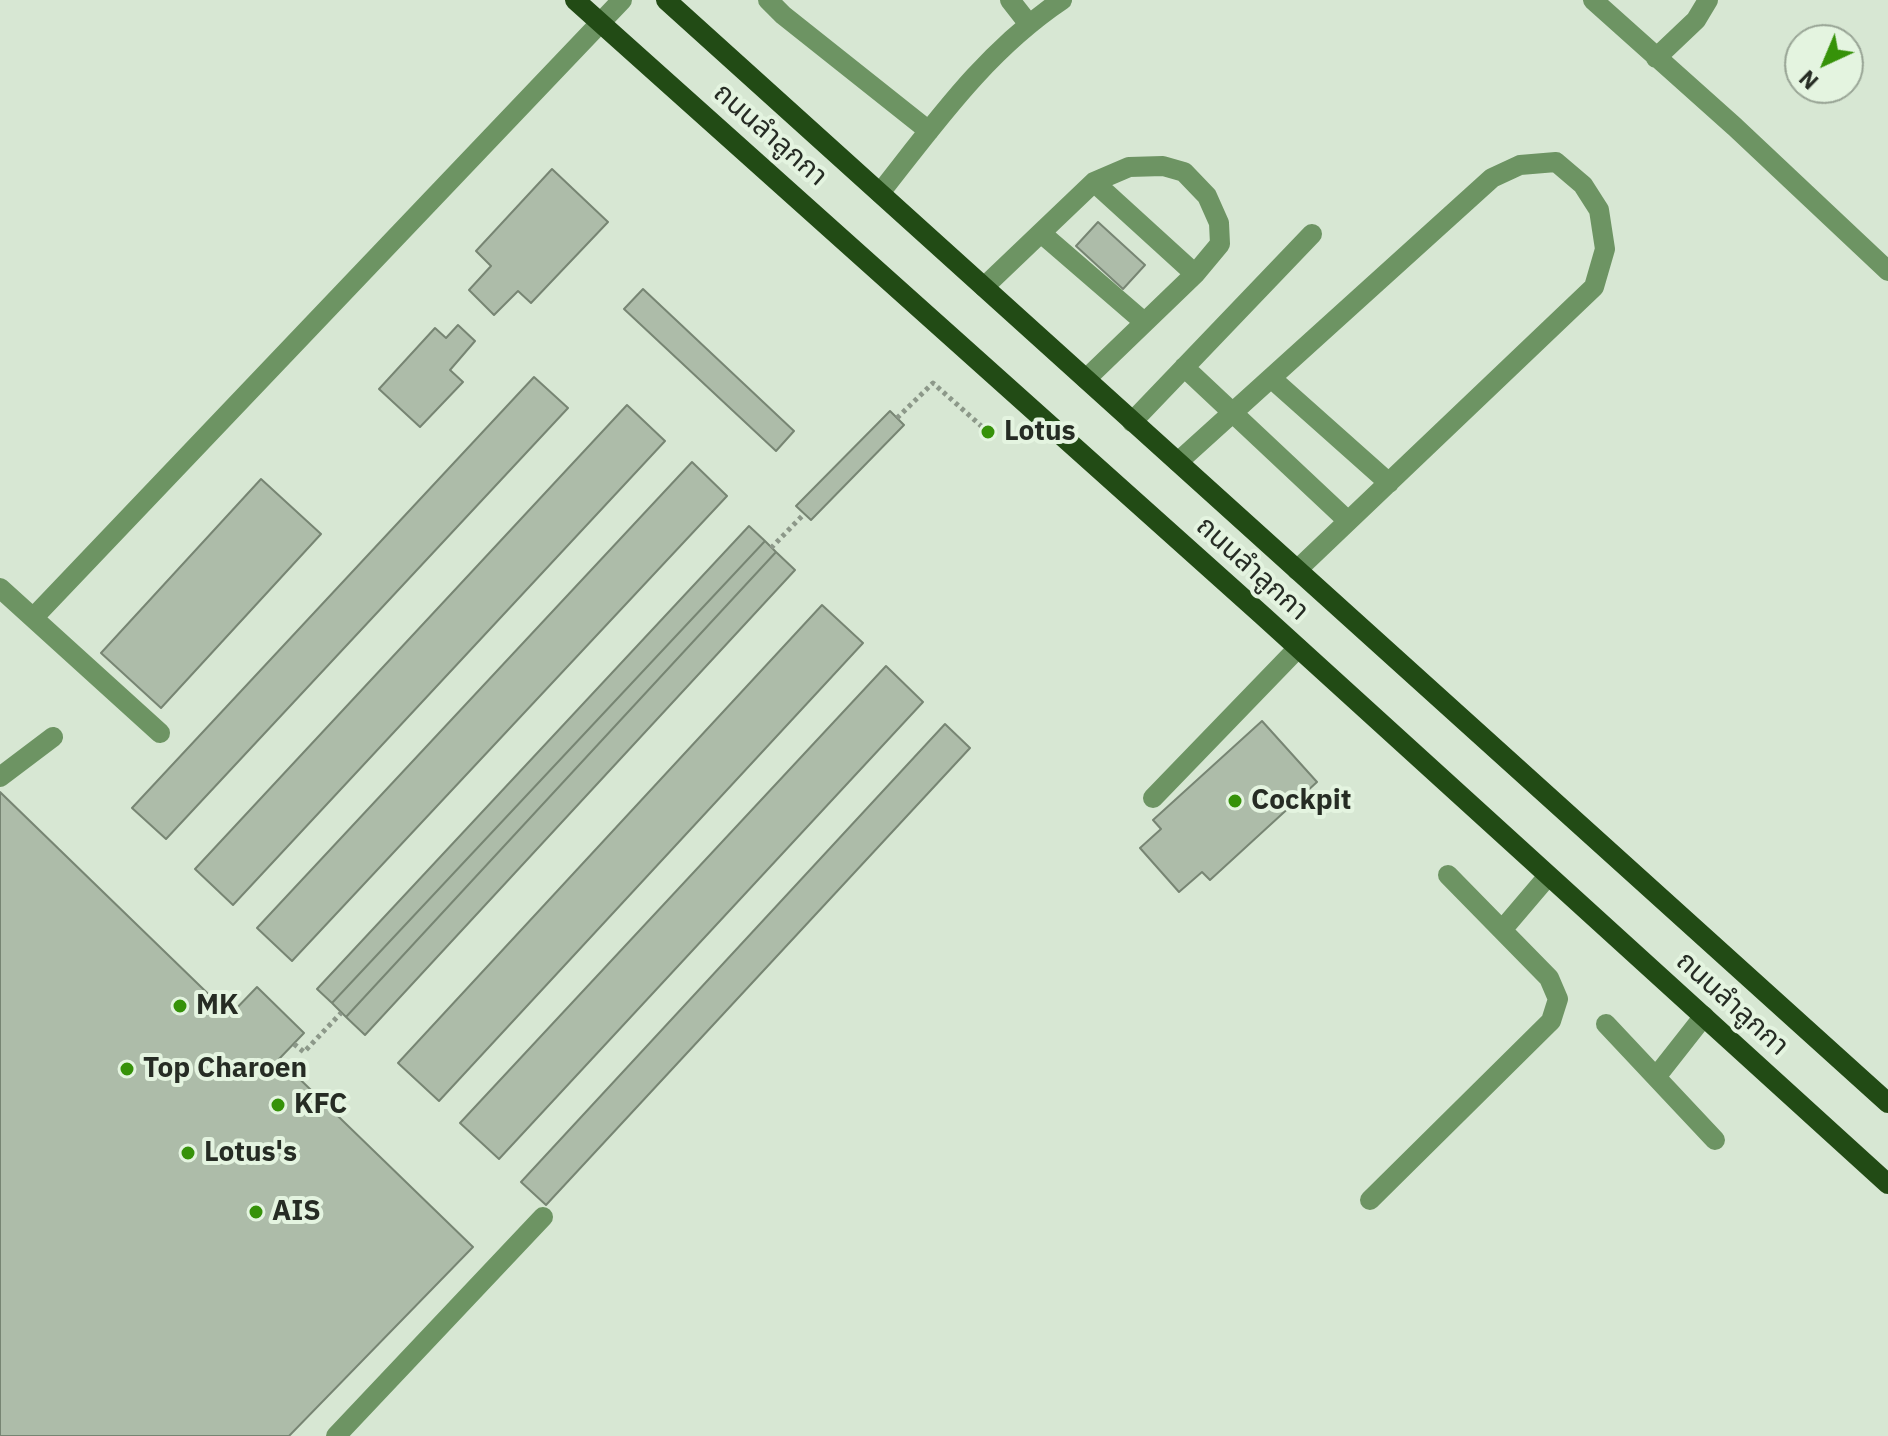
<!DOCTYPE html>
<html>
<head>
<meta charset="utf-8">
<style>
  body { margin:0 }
  #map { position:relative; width:1888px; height:1436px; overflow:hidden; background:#d7e7d3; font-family:"IBM Plex Sans",sans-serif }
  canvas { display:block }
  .north { position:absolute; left:1784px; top:24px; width:80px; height:80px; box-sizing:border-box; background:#e4f4e0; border:2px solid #98a495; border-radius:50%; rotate:224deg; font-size:22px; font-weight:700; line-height:32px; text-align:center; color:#262c24 }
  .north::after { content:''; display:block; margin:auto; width:28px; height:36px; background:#369209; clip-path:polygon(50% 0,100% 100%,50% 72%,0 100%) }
</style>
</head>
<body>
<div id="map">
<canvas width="1888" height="1436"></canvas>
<div class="north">N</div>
</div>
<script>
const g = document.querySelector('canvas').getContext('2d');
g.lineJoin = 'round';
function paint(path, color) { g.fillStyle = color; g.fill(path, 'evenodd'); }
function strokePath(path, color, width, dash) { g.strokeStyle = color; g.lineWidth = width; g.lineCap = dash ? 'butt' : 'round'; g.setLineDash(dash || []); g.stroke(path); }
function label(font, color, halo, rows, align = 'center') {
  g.font = font + ' "IBM Plex Sans","Noto Sans Thai",sans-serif'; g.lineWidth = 8; g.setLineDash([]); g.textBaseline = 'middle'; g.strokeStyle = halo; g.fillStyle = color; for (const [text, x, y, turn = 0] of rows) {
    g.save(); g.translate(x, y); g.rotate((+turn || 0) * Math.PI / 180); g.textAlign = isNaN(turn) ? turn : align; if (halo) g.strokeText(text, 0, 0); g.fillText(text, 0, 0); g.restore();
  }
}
const building = new Path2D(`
  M552 169 608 222 531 303 518 291 494 315 469 290 491 266 476 251Z
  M1098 222 1145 265 1123 289 1076 246Z
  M643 289 794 431 776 451 624 309Z
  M458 325 475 341 450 370 463 382 420 427 379 389 435 328 446 338Z
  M534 377 568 408 166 839 132 808Z
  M627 405 665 441 233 905 195 869Z
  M890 411 904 425 811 520 796 506Z
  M692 462 727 496 292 961 257 928Z
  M261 479 321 534 161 708 101 653Z
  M749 526 765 541 332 1003 317 989Z
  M765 541 776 552 346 1017 332 1003Z
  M776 552 795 570 365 1035 346 1017Z
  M822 605 863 643 439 1101 398 1063Z
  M886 666 923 702 499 1159 460 1123Z
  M1262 721 1317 782 1210 880 1202 872 1179 892 1140 848 1161 829 1153 820Z
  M945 724 970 748 546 1205 521 1182Z
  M0 792 230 1015 257 987 304 1033 279 1059 473 1247 289 1436H0Z`);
paint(building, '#adbca9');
strokePath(building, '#778573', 2);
strokePath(new Path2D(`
  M897 418 933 383 988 432
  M771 548 804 514
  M294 1044 304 1052 341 1013`), '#8c9889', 5, [4, 4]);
strokePath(new Path2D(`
  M768 0 783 15 929 131
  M1010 0 1028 23
  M1593 0 1735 127 1888 271
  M1656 58 1696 20 1708 0
  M1094 182 1195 274
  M880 193C936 122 986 51 1062 0
  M1041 233 1144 322
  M984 287 1094 182 1129 167 1163 166 1184 172 1207 196 1219 223 1220 244 1195 274 1086 379
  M1184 367 1348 521
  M1271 378 1389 483
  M1132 422 1312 234
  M1178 462 1492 178 1520 165 1556 162 1583 185 1599 210 1605 249 1594 287 1297 570
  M0 588 160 733
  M34 617 622 0
  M0 777 53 737
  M1153 798 1298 648
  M1502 930 1548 876
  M1606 1024 1715 1140
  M1656 1077 1704 1016
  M1370 1200 1551 1021 1558 999 1549 978 1448 875
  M336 1436 543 1217`), '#6d9463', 20);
strokePath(new Path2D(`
  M575 0 1262 615 1888 1184
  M666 0 1888 1103`), '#224b15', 20);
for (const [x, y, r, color] of [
  [988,432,8,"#369209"],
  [1235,801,8,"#369209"],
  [180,1006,8,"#369209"],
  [127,1069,8,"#369209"],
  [278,1105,8,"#369209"],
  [188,1153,8,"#369209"],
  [256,1212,8,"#369209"]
]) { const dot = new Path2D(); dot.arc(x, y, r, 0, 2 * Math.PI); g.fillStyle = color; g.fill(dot); strokePath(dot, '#e4f4e0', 3); }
label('28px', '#262c24', '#e4f4e0', [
  ["ถนนลำลูกกา",770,135,41],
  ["ถนนลำลูกกา",1252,569,42],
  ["ถนนลำลูกกา",1732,1004,42]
]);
label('bold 28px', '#262c24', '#e4f4e0', [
  ["Lotus",1004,432],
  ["Cockpit",1251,801],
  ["MK",196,1006],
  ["Top Charoen",143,1069],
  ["KFC",294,1105],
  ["Lotus's",204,1153],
  ["AIS",272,1212]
], 'left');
</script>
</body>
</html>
